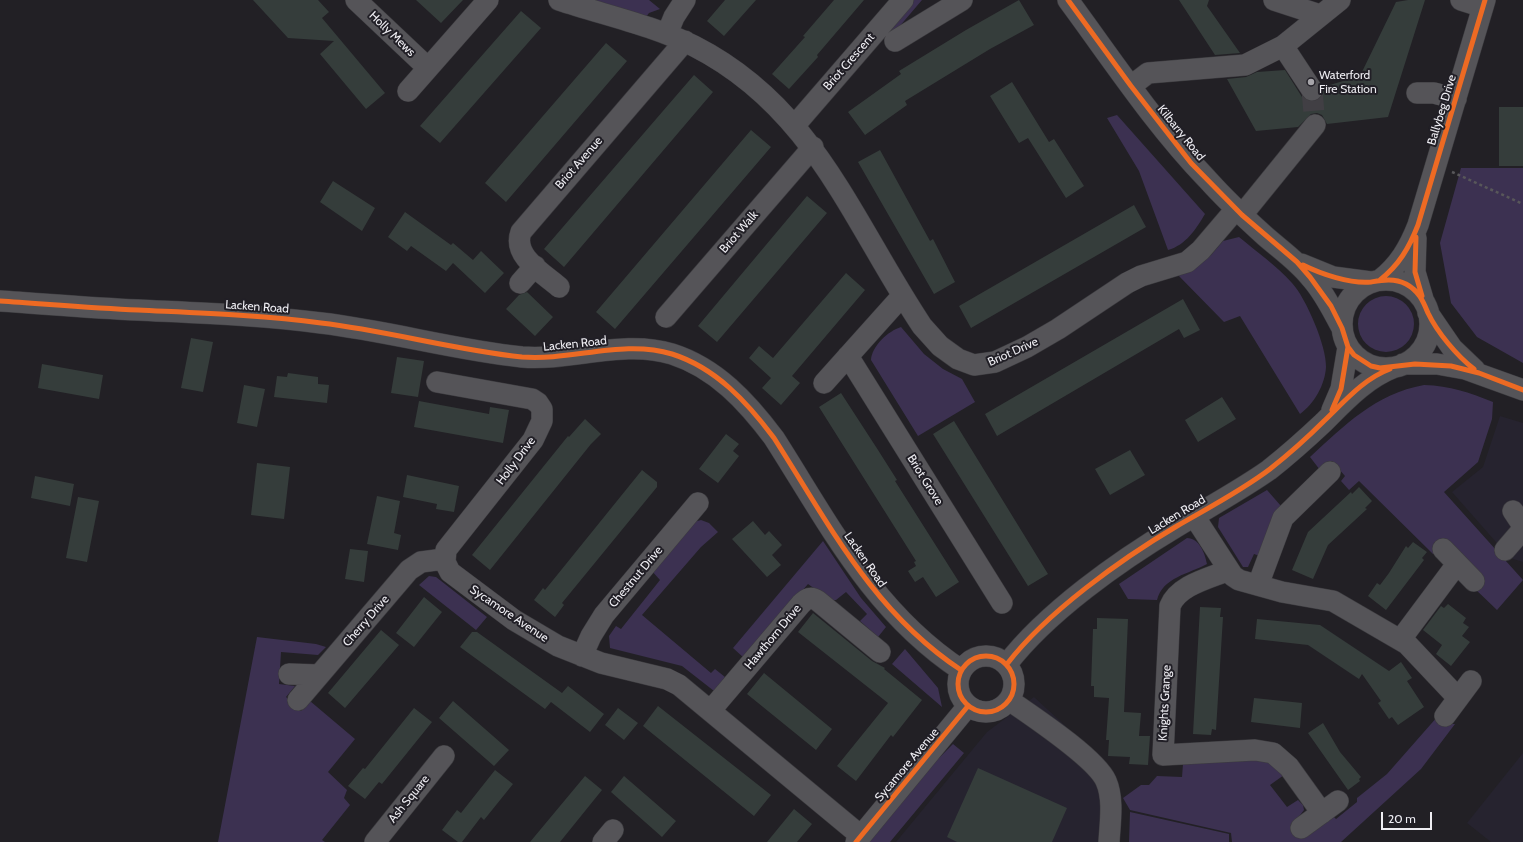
<!DOCTYPE html>
<html>
<head>
<meta charset="utf-8">
<style>
  body { margin:0 }
  #map { position:relative; width:1523px; height:842px; overflow:hidden; background:#222025; font-family:Cabin,sans-serif }
  canvas { display:block }
  .scale { position:absolute; left:1381px; top:812px; width:51px; height:18px; box-sizing:border-box; border:2px solid #eeedf2; border-top:0; padding-left:5px; font-size:12px; line-height:14px; white-space:nowrap; color:#eeedf2; -webkit-text-stroke:3px #211f26; paint-order:stroke }
</style>
</head>
<body>
<div id="map">
<canvas width="1523" height="842"></canvas>
<div class="scale">20 m</div>
</div>
<script>
const g = document.querySelector('canvas').getContext('2d');
g.lineJoin = 'round';
function paint(path, color) { g.fillStyle = color; g.fill(path, 'evenodd'); }
function strokePath(path, color, width, dash) { g.strokeStyle = color; g.lineWidth = width; g.lineCap = dash ? 'butt' : 'round'; g.setLineDash(dash || []); g.stroke(path); }
function label(font, color, halo, rows, align = 'center') {
  g.font = font + ' Cabin,sans-serif'; g.lineWidth = 4; g.setLineDash([]); g.textBaseline = 'middle'; g.strokeStyle = halo; g.fillStyle = color; for (const [text, x, y, turn = 0] of rows) {
    g.save(); g.translate(x, y); g.rotate((+turn || 0) * Math.PI / 180); g.textAlign = isNaN(turn) ? turn : align; if (halo) g.strokeText(text, 0, 0); g.fillText(text, 0, 0); g.restore();
  }
}
paint(new Path2D(`
  M1500 416 1523 423V562L1510 558 1452 492 1483 467Z
  M1034 697 1099 757 1117 842H896L987 732Z
  M1523 753V842H1491L1467 823Z`), '#26232f');
paint(new Path2D(`
  M591 0H649L660 9 649 13 646 17Z
  M913 0H922L893 34 888 32Z
  M1117 115 1205 214C1196 229 1186 245 1168 250L1139 171 1107 118Z
  M1461 168H1523V363L1477 337 1451 303 1440 243Z
  M1239 237C1257 252 1277 266 1292 283 1306 298 1327 347 1326 367 1325 385 1314 404 1300 414L1240 316 1224 322 1177 274 1210 256 1223 241Z
  M1358 324a28 28 0 1 1 56 0a28 28 0 1 1-56 0Z
  M901 327 924 354 943 369 962 379 975 402 918 436 871 360C872 346 888 331 901 327Z
  M1424 385C1451 386 1468 392 1493 402L1492 419 1478 462 1444 492 1523 580 1497 610 1473 587 1447 541 1433 554 1359 481 1349 490 1341 481 1345 476 1332 461 1320 470 1310 457C1345 425 1375 394 1424 385Z
  M1267 490 1281 506 1260 556 1254 554 1248 567H1243L1218 527 1219 518Z
  M701 520 709 523 718 532 701 547 642 615 711 673 715 669 725 677 714 691 682 666 610 648 609 636 616 626 621 629 660 580 651 570 694 522Z
  M1187 538C1199 538 1205 553 1207 564 1189 574 1163 577 1157 600L1128 599 1119 584Z
  M823 541 861 598 886 627 878 637 860 621 867 614 846 592 836 600H830L808 584 744 658 733 648Z
  M429 576 436 577 487 617 476 630 419 585Z
  M257 637 316 644 326 647 318 655 281 652 279 684 295 686 286 697 301 711 310 701 355 739 328 772 347 790 344 798 350 805 322 840 325 842H218Z
  M905 649 938 688 942 707 892 664Z
  M1438 716 1447 724H1455L1421 769 1341 842H1232L1231 833 1130 810 1123 798 1141 785H1149L1157 776 1182 777 1183 764 1259 759 1267 760 1284 775 1270 785 1287 807 1298 800 1303 805 1304 810 1294 823 1333 816 1336 819 1357 802V798L1387 774Z
  M953 744 964 753 890 842H868L929 768Z
  M1130 812 1229 834V842H1129Z`), '#3c3151');
paint(new Path2D(`
  M253 0H318L329 12 322 18 385 93 366 109 320 54 334 41 288 38Z
  M416 0H463L441 23Z
  M725 0H756L724 36 707 21Z
  M834 0H864L817 55 818 57 789 89 772 74 805 37 803 36Z
  M1019 0 1034 25 990 49 905 101 907 105 865 135 848 112 901 74 899 71 966 30Z
  M1179 0H1209L1207 6 1240 53 1215 55Z
  M1408 0H1425L1388 117 1327 124 1322 115 1317 113 1311 114 1298 127 1256 131 1227 79 1246 77 1257 72 1285 70 1302 97 1307 101 1313 102 1318 100 1323 95V87L1360 76 1396 2Z
  M521 11 541 28 440 143 420 126Z
  M606 43 627 61 506 202 485 183Z
  M694 75 713 92 564 267 544 249Z
  M1012 82 1049 142 1054 139 1084 186 1066 198 1028 138 1019 143 990 96Z
  M1499 107H1523V166H1499Z
  M751 130 771 147 615 329 596 312Z
  M880 150 930 241 933 239 955 282 934 294 858 162Z
  M333 181 375 208 362 231 320 202Z
  M807 196 827 213 717 342 698 326Z
  M1134 205 1146 227 971 328 959 306Z
  M405 212 451 245 453 243 473 260 481 251 504 273 485 293 453 263 446 271 411 246 407 251 388 237Z
  M846 273 865 290 792 376 800 383 781 405 762 388 771 378 749 358 759 346 773 358Z
  M527 292 553 317 535 336 506 309 519 295Z
  M1183 299 1200 330 1184 338 1179 329 997 436 985 414Z
  M191 338 213 342 203 392 181 388Z
  M397 357 424 361 418 397 391 393Z
  M42 364 103 375 99 399 38 388Z
  M288 373 318 377V384L329 385 327 403 274 397 277 376 287 377Z
  M244 385 265 389 257 427 237 423Z
  M841 393 878 450 897 480 895 481 959 582 936 597 923 577 915 582 908 571 916 566 914 562 916 561 819 407Z
  M1222 397 1236 419 1198 442 1185 420Z
  M419 401 489 414 490 407 509 410 503 443 414 427Z
  M585 419 601 434 591 444 490 570 472 555 568 436 569 437Z
  M954 421 1048 574 1028 586 933 434Z
  M726 434 739 444 733 451 739 456 718 483 699 469Z
  M1130 450 1145 475 1110 495 1095 469Z
  M257 463 290 467 284 519 251 515Z
  M642 470 657 482V487L562 603 564 605 555 617 534 600 543 588 545 590Z
  M407 475 459 486 454 512 436 509 437 504 403 497Z
  M35 476 74 484 70 506 31 498Z
  M1359 487 1372 501 1365 508 1367 509 1328 545 1313 579 1292 570 1308 532 1351 492 1352 494Z
  M377 496 400 501 394 533 401 535 398 550 367 544Z
  M78 497 99 501 87 562 66 558Z
  M753 521 765 535 769 531 782 545 772 555 781 565 767 577 732 539Z
  M1413 542 1427 552 1422 558 1424 560 1386 610 1368 596 1377 583 1380 585 1389 573 1406 546 1408 548Z
  M350 549 368 551 364 582 345 579Z
  M424 597 442 612 414 647 396 633Z
  M1448 604 1466 618 1463 623 1469 627 1462 636 1470 642 1451 666 1436 654 1442 645 1423 630 1441 606 1444 608Z
  M1200 607 1221 608 1220 617H1223L1216 730 1212 729 1211 735 1193 734Z
  M813 613 872 661 885 668 884 669 922 700 893 737 891 735 856 781 837 766 888 703 798 632Z
  M1097 618 1128 619 1124 712 1141 713 1139 736H1150L1148 765 1129 764 1130 757 1108 756 1109 740H1106L1109 698 1094 697V686H1091L1093 629H1097Z
  M1257 619 1320 625 1389 671 1401 662 1412 678 1407 681 1424 707 1398 725 1392 717 1389 719 1378 703 1381 701 1362 674 1359 679 1308 645 1255 639Z
  M381 630 399 645 345 708 328 693Z
  M472 632H477L562 693 568 686 604 714 590 732 551 702 545 709 460 647Z
  M764 673 832 729 816 750 747 694Z
  M1254 698 1302 703 1300 728 1251 722Z
  M453 701 509 750 494 766 439 718Z
  M658 706 771 795 754 816 643 726Z
  M414 708 432 722 382 784 379 782 365 799 348 786 363 768 365 769Z
  M618 708 638 723 624 740 605 725Z
  M1323 723 1340 752 1361 777 1359 779 1360 781 1348 790 1308 733Z
  M978 768 1067 808 1052 842H957L947 837Z
  M495 770 513 784 484 820 481 817 462 842H458L442 830 457 810 461 813Z
  M585 776 602 790 560 842H530Z
  M624 776 676 821 662 837 611 792Z
  M794 809 812 824 797 842H767Z`), '#353d3b');
strokePath(new Path2D(`
  M1312 90 1315 125`), '#413f44', 21, [21, 10]);
const minor = new Path2D(`
  M356 0 428 68
  M559 0C604 15 652 25 694 46 814 107 852 221 922 326L940 346 958 359 974 365 995 362 1027 347 1058 329 1127 283 1141 276 1187 262 1201 250 1236 209
  M1068 0C1113 61 1155 125 1207 179 1225 199 1245 218 1265 236 1281 250 1297 261 1310 277 1324 292 1332 310 1342 328
  M1274 0 1320 15
  M1461 0 1483 7
  M667 34 674 17 685 0
  M895 41 962 0
  M1283 46 1312 90
  M1131 86 1148 73 1245 65 1283 46 1340 0
  M408 91 488 0
  M1417 93H1434L1456 99
  M795 125 903 0
  M1242 215 1315 125
  M1416 238 1415 272 1423 299
  M1301 264 1333 277 1371 282
  M1342 324a44 44 0 1 1 88 0a44 44 0 1 1-88 0Z
  M1380 280C1399 265 1409 248 1418 225L1485 0
  M520 283 535 266
  M559 287C543 273 512 256 521 232L685 41
  M0 301C46 304 92 308 138 310 199 313 261 315 321 323 389 331 455 350 522 357 572 361 623 339 672 354 716 368 747 402 774 438 829 524 873 612 961 670
  M1428 313 1452 348 1475 370
  M666 317 813 147
  M848 356 1002 603
  M1403 364H1437L1465 369 1523 390
  M437 382 532 399 538 403 542 409V421L533 440 446 550 445 562 450 572 514 620 558 646 601 663 667 679 679 685 861 836
  M824 383 902 296
  M1332 410 1341 389 1348 347
  M1513 511 1523 526
  M1194 516 1233 576 1239 580 1282 592 1333 601 1407 644 1458 698
  M1443 549 1474 581
  M1505 550 1523 529
  M1229 570C1210 578 1178 585 1170 606L1163 755 1255 750 1273 753 1289 767 1322 813
  M1258 585 1283 518 1330 472
  M1401 639 1457 564
  M958 684a28 28 0 1 1 56 0a28 28 0 1 1-56 0Z
  M582 656 591 636 604 615 698 503
  M1007 664C1047 612 1119 561 1176 527 1207 508 1239 491 1269 470 1288 455 1306 439 1324 422 1345 401 1366 378 1395 367
  M289 674 319 675
  M298 700 409 570 421 562 444 559
  M1009 700C1032 716 1096 758 1106 781 1114 799 1110 823 1109 842
  M711 710 801 604C807 598 811 596 818 601L880 652
  M1445 716 1471 681
  M1301 828 1338 801
  M375 842 444 756
  M603 842 613 830
  M856 842 968 706`);
strokePath(minor, '#3c3b3f', 22);
strokePath(new Path2D(`
  M1452 172 1523 204`), '#58575a', 2.5, [3, 3]);
strokePath(minor, '#555458', 21);
strokePath(new Path2D(`
  M1068 0 1131 86 1191 163 1242 215 1297 262 1310 277 1331 306 1342 328 1348 347 1354 355 1371 366 1380 368 1415 364 1451 366 1479 373 1523 390
  M1416 237 1415 272 1422 296
  M1303 265C1321 274 1350 284 1371 282 1383 280 1394 278 1406 284 1419 291 1423 301 1428 313 1437 332 1457 356 1474 369
  M1380 280C1399 265 1409 248 1418 225L1485 0
  M0 301C46 304 92 308 138 310 199 313 261 315 321 323 389 331 455 350 522 357 572 361 623 339 672 354 716 368 747 402 774 438 829 524 873 612 961 670
  M1332 410 1341 389 1348 347
  M958 684a28 28 0 1 1 56 0a28 28 0 1 1-56 0Z
  M1007 664C1047 612 1121 559 1177 526 1208 508 1241 491 1270 469 1289 454 1307 438 1324 421 1344 402 1363 379 1390 369
  M856 842 968 706`), '#ed6a23', 5);
for (const [x, y, r, color] of [
  [1311,82,4,"#a7a5aa"]
]) { const dot = new Path2D(); dot.arc(x, y, r, 0, 2 * Math.PI); g.fillStyle = color; g.fill(dot); strokePath(dot, '#211f26', 1.5); }
label('12px', '#eeedf2', '#211f26', [
  ["Holly Mews",392,34,44],
  ["Briot Crescent",849,62,-49],
  ["Ballybeg Drive",1442,110,-73],
  ["Kilbarry Road",1181,133,51],
  ["Briot Avenue",579,163,-49],
  ["Briot Walk",739,232,-49],
  ["Lacken Road",257,307,4],
  ["Lacken Road",575,344,-6],
  ["Briot Drive",1013,352,-24],
  ["Holly Drive",516,461,-53],
  ["Briot Grove",925,480,58],
  ["Lacken Road",1177,515,-31],
  ["Lacken Road",865,560,55],
  ["Chestnut Drive",636,577,-50],
  ["Sycamore Avenue",509,614,34],
  ["Cherry Drive",366,621,-49],
  ["Hawthorn Drive",773,637,-50],
  ["Knights Grange",1165,703,-87],
  ["Sycamore Avenue",907,765,-50],
  ["Ash Square",409,799,-51]
]);
label('12px', '#eeedf2', '#211f26', [
  ["Waterford",1319,75],
  ["Fire Station",1319,89]
], 'left');
</script>
</body>
</html>
